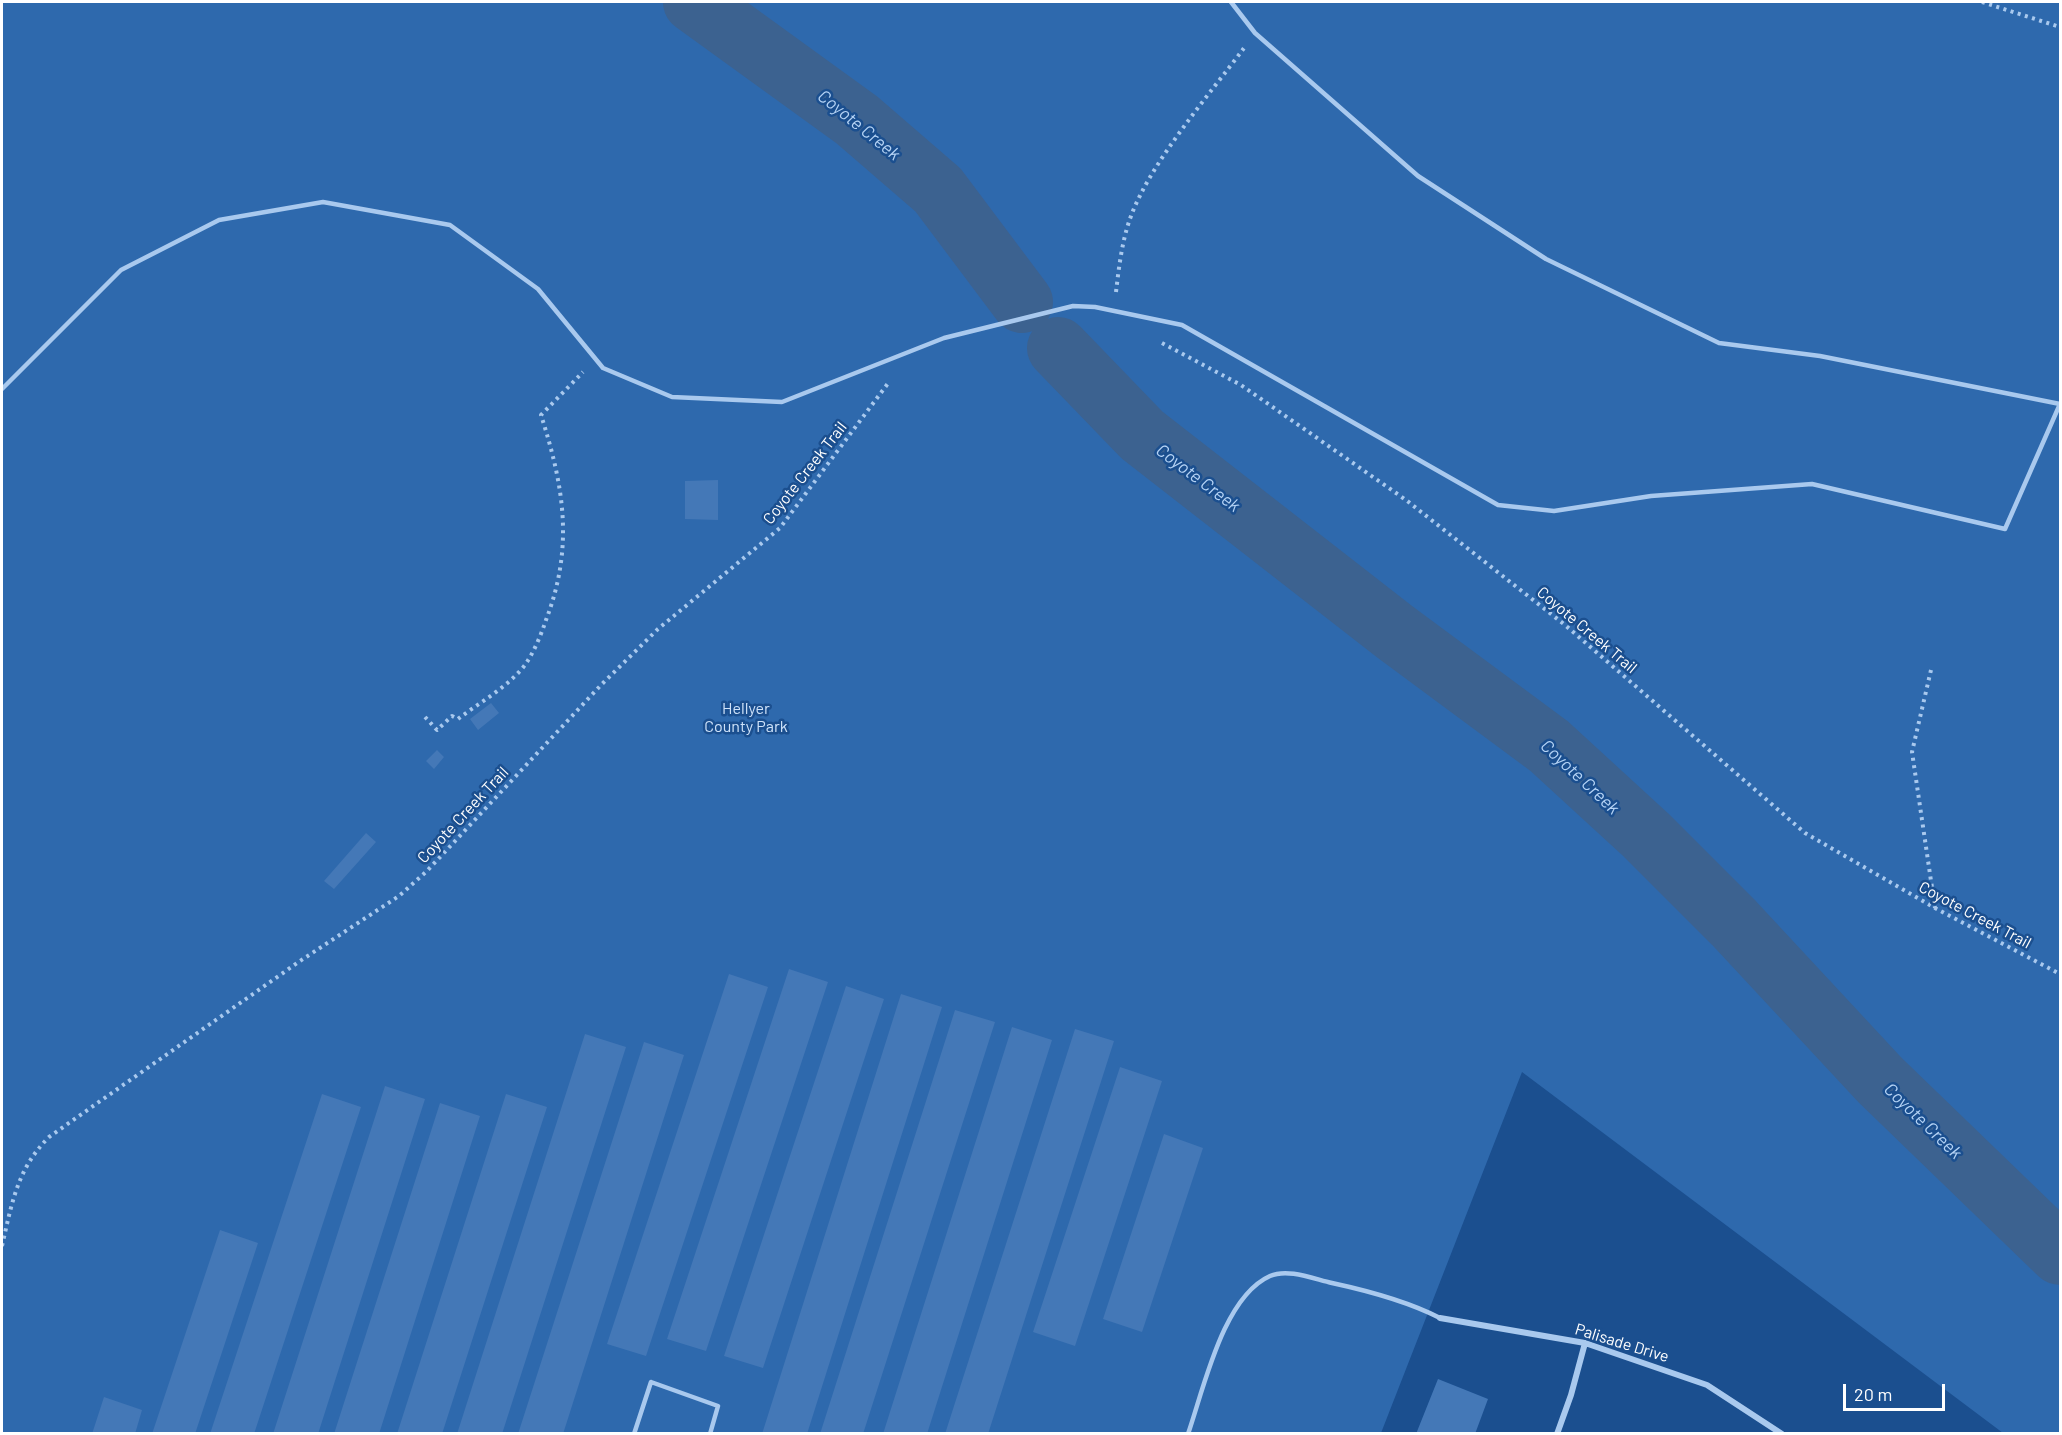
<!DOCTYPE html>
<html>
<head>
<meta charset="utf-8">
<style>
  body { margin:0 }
  #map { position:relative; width:2062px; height:1435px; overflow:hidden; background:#1b4f8f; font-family:Barlow,sans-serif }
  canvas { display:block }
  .frame { position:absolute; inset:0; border:3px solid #fff; pointer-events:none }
  .scale { position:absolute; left:1843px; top:1384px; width:102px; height:27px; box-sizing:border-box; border:3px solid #fff; border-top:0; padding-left:8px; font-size:18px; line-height:21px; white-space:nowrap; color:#fff; -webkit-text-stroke:4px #1b4f8f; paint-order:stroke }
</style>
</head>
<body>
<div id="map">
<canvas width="2062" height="1435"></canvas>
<div class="frame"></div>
<div class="scale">20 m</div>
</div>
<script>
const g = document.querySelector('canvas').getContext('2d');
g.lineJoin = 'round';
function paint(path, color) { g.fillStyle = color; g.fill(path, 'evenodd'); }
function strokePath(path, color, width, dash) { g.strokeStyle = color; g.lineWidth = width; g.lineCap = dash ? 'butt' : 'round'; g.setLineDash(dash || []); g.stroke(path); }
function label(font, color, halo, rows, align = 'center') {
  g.font = font + ' Barlow,sans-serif'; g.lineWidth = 5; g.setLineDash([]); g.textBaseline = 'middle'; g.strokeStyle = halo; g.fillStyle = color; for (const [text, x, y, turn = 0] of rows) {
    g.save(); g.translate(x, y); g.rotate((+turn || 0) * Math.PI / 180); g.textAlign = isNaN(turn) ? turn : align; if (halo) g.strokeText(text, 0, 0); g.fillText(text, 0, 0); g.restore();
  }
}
paint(new Path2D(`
  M2 2H2060V1433H2003L1522 1072 1381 1433 2 1434Z`), '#2e69ad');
strokePath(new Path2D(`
  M694 2 857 120 938 190 1022 302
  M1058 348 1142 435 1395 632 1549 746 1646 835 1734 923 1880 1080 2060 1254`), '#3c6290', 62);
paint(new Path2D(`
  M718 480V520L685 519V481Z
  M491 703 499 713 478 730 470 719Z
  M437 750 444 757 434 769 426 761Z
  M366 833 376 842 334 889 324 881Z
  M789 969 828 982 706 1351 667 1339Z
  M729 974 768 987 646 1356 607 1344Z
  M846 986 884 999 763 1368 724 1356Z
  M901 994 942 1007 807 1434H762Z
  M955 1010 995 1022 863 1434H820Z
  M1012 1027 1052 1040 927 1434H883Z
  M1075 1029 1114 1041 988 1434H945Z
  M585 1034 626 1047 502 1434H457Z
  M644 1042 684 1055 563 1434H518Z
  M1120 1067 1162 1081 1075 1346 1033 1332Z
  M385 1086 425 1099 318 1434H273Z
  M322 1094 361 1107 254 1434H210Z
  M506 1094 547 1107 442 1434H397Z
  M440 1103 480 1116 379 1434H334Z
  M1164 1134 1203 1148 1142 1332 1103 1319Z
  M220 1230 258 1243 195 1434H152Z
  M1438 1379 1488 1399 1475 1434H1416Z
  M104 1397 142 1410 135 1434H92Z`), '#4478b7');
strokePath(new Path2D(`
  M1982 2 2060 27
  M1116 292C1119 267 1122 240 1131 216 1151 162 1209 95 1244 48
  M1162 343 1241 385 1406 500 1565 625 1805 833 1935 908 2060 974
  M1931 670 1912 752 1935 908
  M425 717 437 730 452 716 458 719C480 702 508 687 525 665 534 652 541 635 546 620 574 547 564 487 541 415L583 372
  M2 1246C12 1203 17 1169 49 1137L300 961 399 896 427 871 602 684 658 629 780 528 889 382`), '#a9c9ee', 4, [3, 4.5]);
strokePath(new Path2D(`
  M1231 2 1255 33 1418 176 1546 259 1719 343 1820 356 2060 404
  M2 389 121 270 219 220 323 202 450 225 538 289 603 368 672 397 782 402 944 338 1073 306 1095 307 1182 325 1498 505 1554 511 1651 496 1812 484 2005 529 2060 404
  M634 1434 651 1382 718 1406 710 1434
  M1188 1434C1204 1388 1223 1297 1270 1276 1288 1268 1314 1279 1332 1283 1369 1291 1407 1301 1440 1318`), '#a9c9ee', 4.5);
strokePath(new Path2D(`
  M1440 1318 1585 1343 1707 1385 1782 1434
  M1557 1434 1571 1395 1585 1343`), '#a9c9ee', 6);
label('16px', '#fff', '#1b4f8f', [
  ["Coyote Creek Trail",805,473,-52],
  ["Coyote Creek Trail",1587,630,40],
  ["Coyote Creek Trail",463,815,-47],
  ["Coyote Creek Trail",1975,915,28],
  ["Palisade Drive",1622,1343,17]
]);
label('16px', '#cfe3fa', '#1b4f8f', [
  ["Hellyer",746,709],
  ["County Park",746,727]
]);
label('italic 18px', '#b5d3f5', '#1b4f8f', [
  ["Coyote Creek",859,125,39],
  ["Coyote Creek",1198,478,37],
  ["Coyote Creek",1580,777,43],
  ["Coyote Creek",1923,1121,44]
]);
</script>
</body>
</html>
